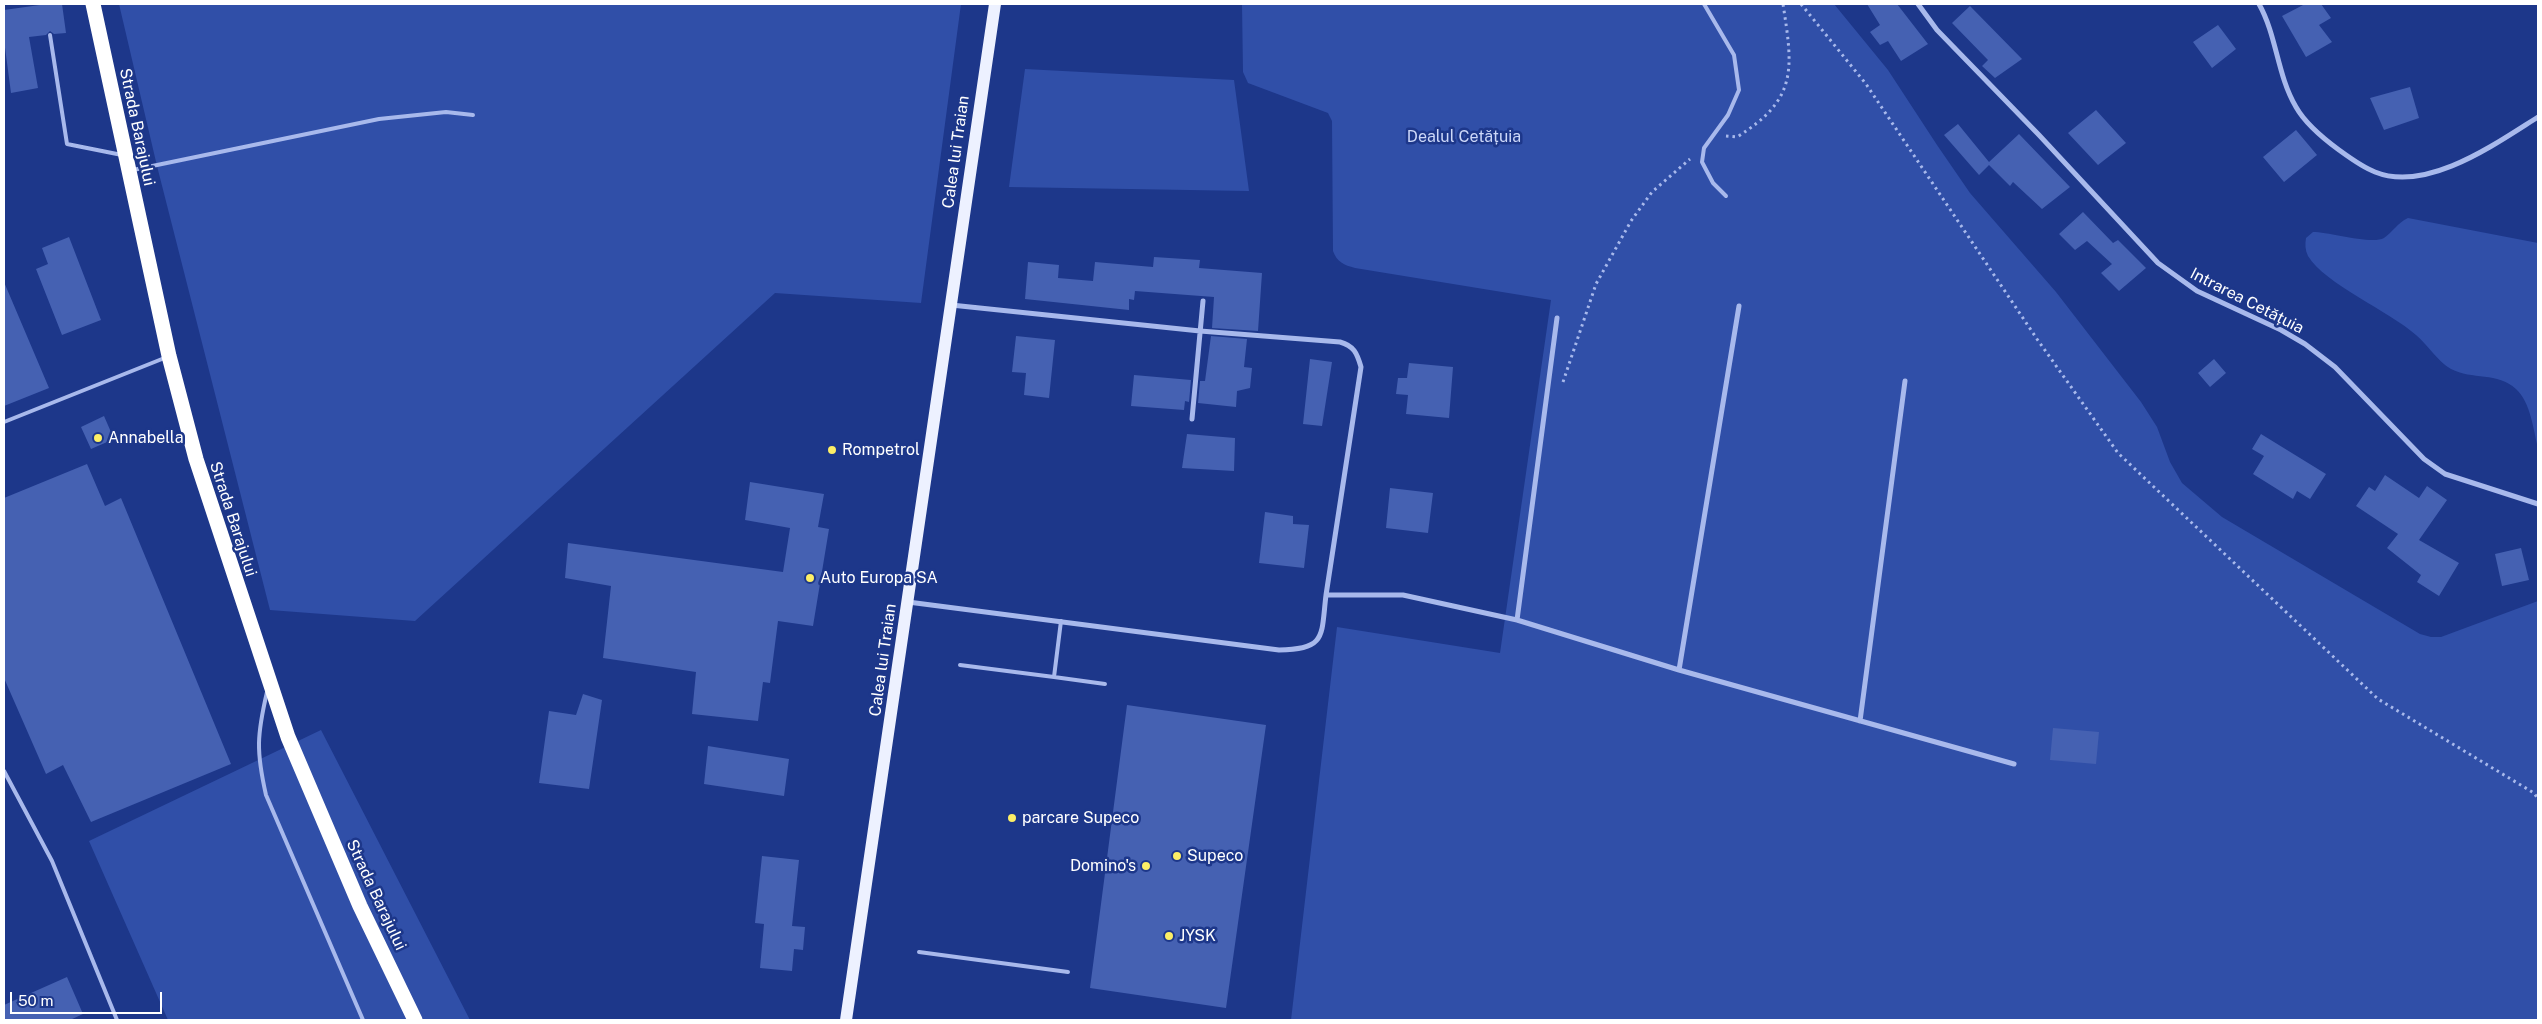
<!DOCTYPE html>
<html>
<head>
<meta charset="utf-8">
<style>
  body { margin:0 }
  #map { position:relative; width:2542px; height:1024px; overflow:hidden; background:#1d378a; font-family:"Public Sans",sans-serif }
  canvas { display:block }
  .frame { position:absolute; inset:0; border:5px solid #fff; pointer-events:none }
  .scale { position:absolute; left:10px; top:992px; width:152px; height:22px; box-sizing:border-box; border:2px solid #fff; border-top:0; padding-left:6px; font-size:15px; line-height:18px; white-space:nowrap; color:#fff; -webkit-text-stroke:4px #1d378a; paint-order:stroke }
</style>
</head>
<body>
<div id="map">
<canvas width="2542" height="1024"></canvas>
<div class="frame"></div>
<div class="scale">50 m</div>
</div>
<script>
const g = document.querySelector('canvas').getContext('2d');
g.lineJoin = 'round';
function paint(path, color) { g.fillStyle = color; g.fill(path, 'evenodd'); }
function strokePath(path, color, width, dash) { g.strokeStyle = color; g.lineWidth = width; g.lineCap = dash ? 'butt' : 'round'; g.setLineDash(dash || []); g.stroke(path); }
function label(font, color, halo, rows, align = 'center') {
  g.font = font + ' "Public Sans",sans-serif'; g.lineWidth = 5; g.setLineDash([]); g.textBaseline = 'middle'; g.strokeStyle = halo; g.fillStyle = color; for (const [text, x, y, turn = 0] of rows) {
    g.save(); g.translate(x, y); g.rotate((+turn || 0) * Math.PI / 180); g.textAlign = isNaN(turn) ? turn : align; if (halo) g.strokeText(text, 0, 0); g.fillText(text, 0, 0); g.restore();
  }
}
paint(new Path2D(`
  M119 4H961L921 303 775 293 415 621 270 610 157 166Z
  M1242 4H1834L1888 70 1937 145 1970 193 2056 292 2141 402 2157 427 2170 462 2182 483 2222 517 2420 634 2431 637H2441L2538 601V1020H1291L1337 627 1500 653 1551 300 1355 268C1344 265 1337 262 1333 251L1332 121 1328 113 1248 83 1243 72Z
  M1025 69 1234 80 1249 191 1009 187Z
  M2408 218 2538 243V448C2533 429 2531 403 2516 389 2498 372 2472 380 2451 369 2437 361 2428 345 2416 335 2389 311 2325 284 2308 256 2305 250 2305 244 2306 238L2313 232C2329 232 2372 245 2384 238 2393 232 2397 223 2408 218Z
  M321 730 470 1020H168L89 841Z`), '#304fa8');
paint(new Path2D(`
  M47 4H62L66 33 54 34 50 31 46 35 29 37 38 88 11 93 4 40V10Z
  M1867 4H1897L1928 44 1901 61 1888 41 1880 45 1870 32 1880 25Z
  M2305 4H2321L2331 18 2319 25 2332 42 2306 57 2282 16Z
  M1970 6 2022 59 1995 78 1982 66 1988 60 1952 23Z
  M2218 25 2236 49 2212 68 2193 42Z
  M2410 87 2419 118 2384 130 2370 98Z
  M2096 110 2126 143 2098 165 2068 133Z
  M1958 124 1989 162 2019 134 2070 187 2042 209 2013 182 2010 186 1989 165 1979 175 1944 135Z
  M2296 130 2317 155 2284 182 2263 157Z
  M2083 212 2113 243 2118 240 2146 268 2119 291 2101 273 2112 264 2087 241 2075 250 2059 234Z
  M69 237 101 320 62 335 36 269 48 264 42 248Z
  M1154 257 1200 260 1199 268 1262 273 1258 331 1212 328 1214 297 1135 291 1134 300 1129 299V310L1025 299 1028 262 1059 265 1058 278 1093 281 1095 262 1153 267Z
  M4 282 49 388 4 406Z
  M1016 336 1055 340 1049 398 1024 395 1026 373 1012 372Z
  M1211 336 1247 339 1244 367 1252 368 1250 388 1237 391 1236 407 1198 403 1200 381H1205Z
  M1310 359 1332 362 1322 426 1303 424Z
  M2214 359 2226 373 2210 387 2198 373Z
  M1409 363 1453 367 1449 418 1406 414 1408 395 1396 394 1398 378H1407Z
  M1134 375 1191 380 1189 402 1185 401 1184 410 1131 406Z
  M104 416 114 439 91 449 81 427Z
  M1187 434 1235 438 1234 471 1182 468Z
  M2261 434 2326 474 2310 499 2297 491 2293 499 2253 474 2264 456 2252 449Z
  M87 464 105 506 121 498 231 764 91 822 63 765 46 774 4 678V498Z
  M2385 475 2419 498 2427 486 2447 500 2419 540 2459 563 2439 596 2417 582 2421 575 2387 548 2398 534 2356 506 2369 487 2375 491Z
  M750 482 824 494 818 527 829 529 813 626 778 621 770 683 763 682 758 721 692 714 696 672 603 658 611 586 565 578 568 543 783 572 790 528 745 520Z
  M1390 488 1433 493 1428 533 1386 528Z
  M1265 512 1293 516V524L1309 525 1304 568 1259 563Z
  M2521 548 2529 580 2502 586 2495 554Z
  M583 694 602 700 589 789 539 783 549 711 576 715Z
  M1127 705 1266 725 1226 1008 1090 988Z
  M2053 728 2099 732 2096 764 2050 760Z
  M708 746 789 759 784 796 704 784Z
  M762 856 799 860 792 926 805 927 803 950 794 949 792 971 760 968 764 924 755 923Z
  M67 977 83 1014 70 1020H4V1005Z`), '#4561b2');
strokePath(new Path2D(`
  M1801 4 1866 84 2037 339 2118 453 2378 699 2534 793 2538 799
  M1726 136 1737 137C1798 99 1793 69 1783 4
  M1563 382 1596 284 1631 221 1652 192 1690 159`), '#a8b9ec', 3, [2.5, 4]);
strokePath(new Path2D(`
  M1704 4 1734 55 1739 90 1728 115 1704 148 1702 162 1713 183 1726 196
  M50 35 67 144 122 155
  M133 170 379 119 446 112 473 115
  M4 422 167 357
  M1061 621 1054 677 1105 684
  M960 665 1054 677
  M267 692C257 735 256 751 266 795L363 1020
  M4 771 52 861 117 1020
  M919 952 1068 972`), '#a8b9ec', 4);
strokePath(new Path2D(`
  M1918 4 1937 30 2039 135 2158 263 2197 291 2281 330 2305 344 2335 367 2424 459 2445 474 2538 504
  M2259 4C2277 36 2277 75 2296 107 2305 123 2324 139 2339 150 2350 158 2362 167 2375 172 2427 193 2495 144 2538 117
  M951 305 1200 331 1340 342C1354 346 1357 353 1361 367L1326 595H1403L1517 620 1679 670 2014 764
  M1192 419 1203 301
  M908 602 1279 650C1327 649 1321 636 1326 595
  M1517 620 1557 318
  M1679 670 1739 306
  M1860 721 1905 381`), '#a8b9ec', 5);
strokePath(new Path2D(`
  M846 1020 995 4`), '#edf1ff', 12);
strokePath(new Path2D(`
  M93 4 169 356 196 459 288 737 360 906 415 1020`), '#fff', 15);
for (const [x, y, r, color] of [
  [98,438,5,"#fcee66"],
  [832,450,5,"#fcee66"],
  [810,578,5,"#fcee66"],
  [1012,818,5,"#fcee66"],
  [1177,856,5,"#fcee66"],
  [1146,866,5,"#fcee66"],
  [1169,936,5,"#fcee66"]
]) { const dot = new Path2D(); dot.arc(x, y, r, 0, 2 * Math.PI); g.fillStyle = color; g.fill(dot); strokePath(dot, '#1d378a', 2); }
label('16px', '#fff', '#1d378a', [
  ["Strada Barajului",137,127,78],
  ["Calea lui Traian",956,152,-82],
  ["Intrarea Cetățuia",2247,301,27],
  ["Strada Barajului",233,519,72],
  ["Calea lui Traian",883,660,-82],
  ["Strada Barajului",376,895,65]
]);
label('16px', '#cdd8f9', '#1d378a', [
  ["Dealul Cetățuia",1464,137]
]);
label('16px', '#fff', '#1d378a', [
  ["Annabella",108,438],
  ["Rompetrol",842,450],
  ["Auto Europa SA",820,578],
  ["parcare Supeco",1022,818],
  ["Supeco",1187,856],
  ["Domino's",1136,866,"right"],
  ["JYSK",1179,936]
], 'left');
</script>
</body>
</html>
